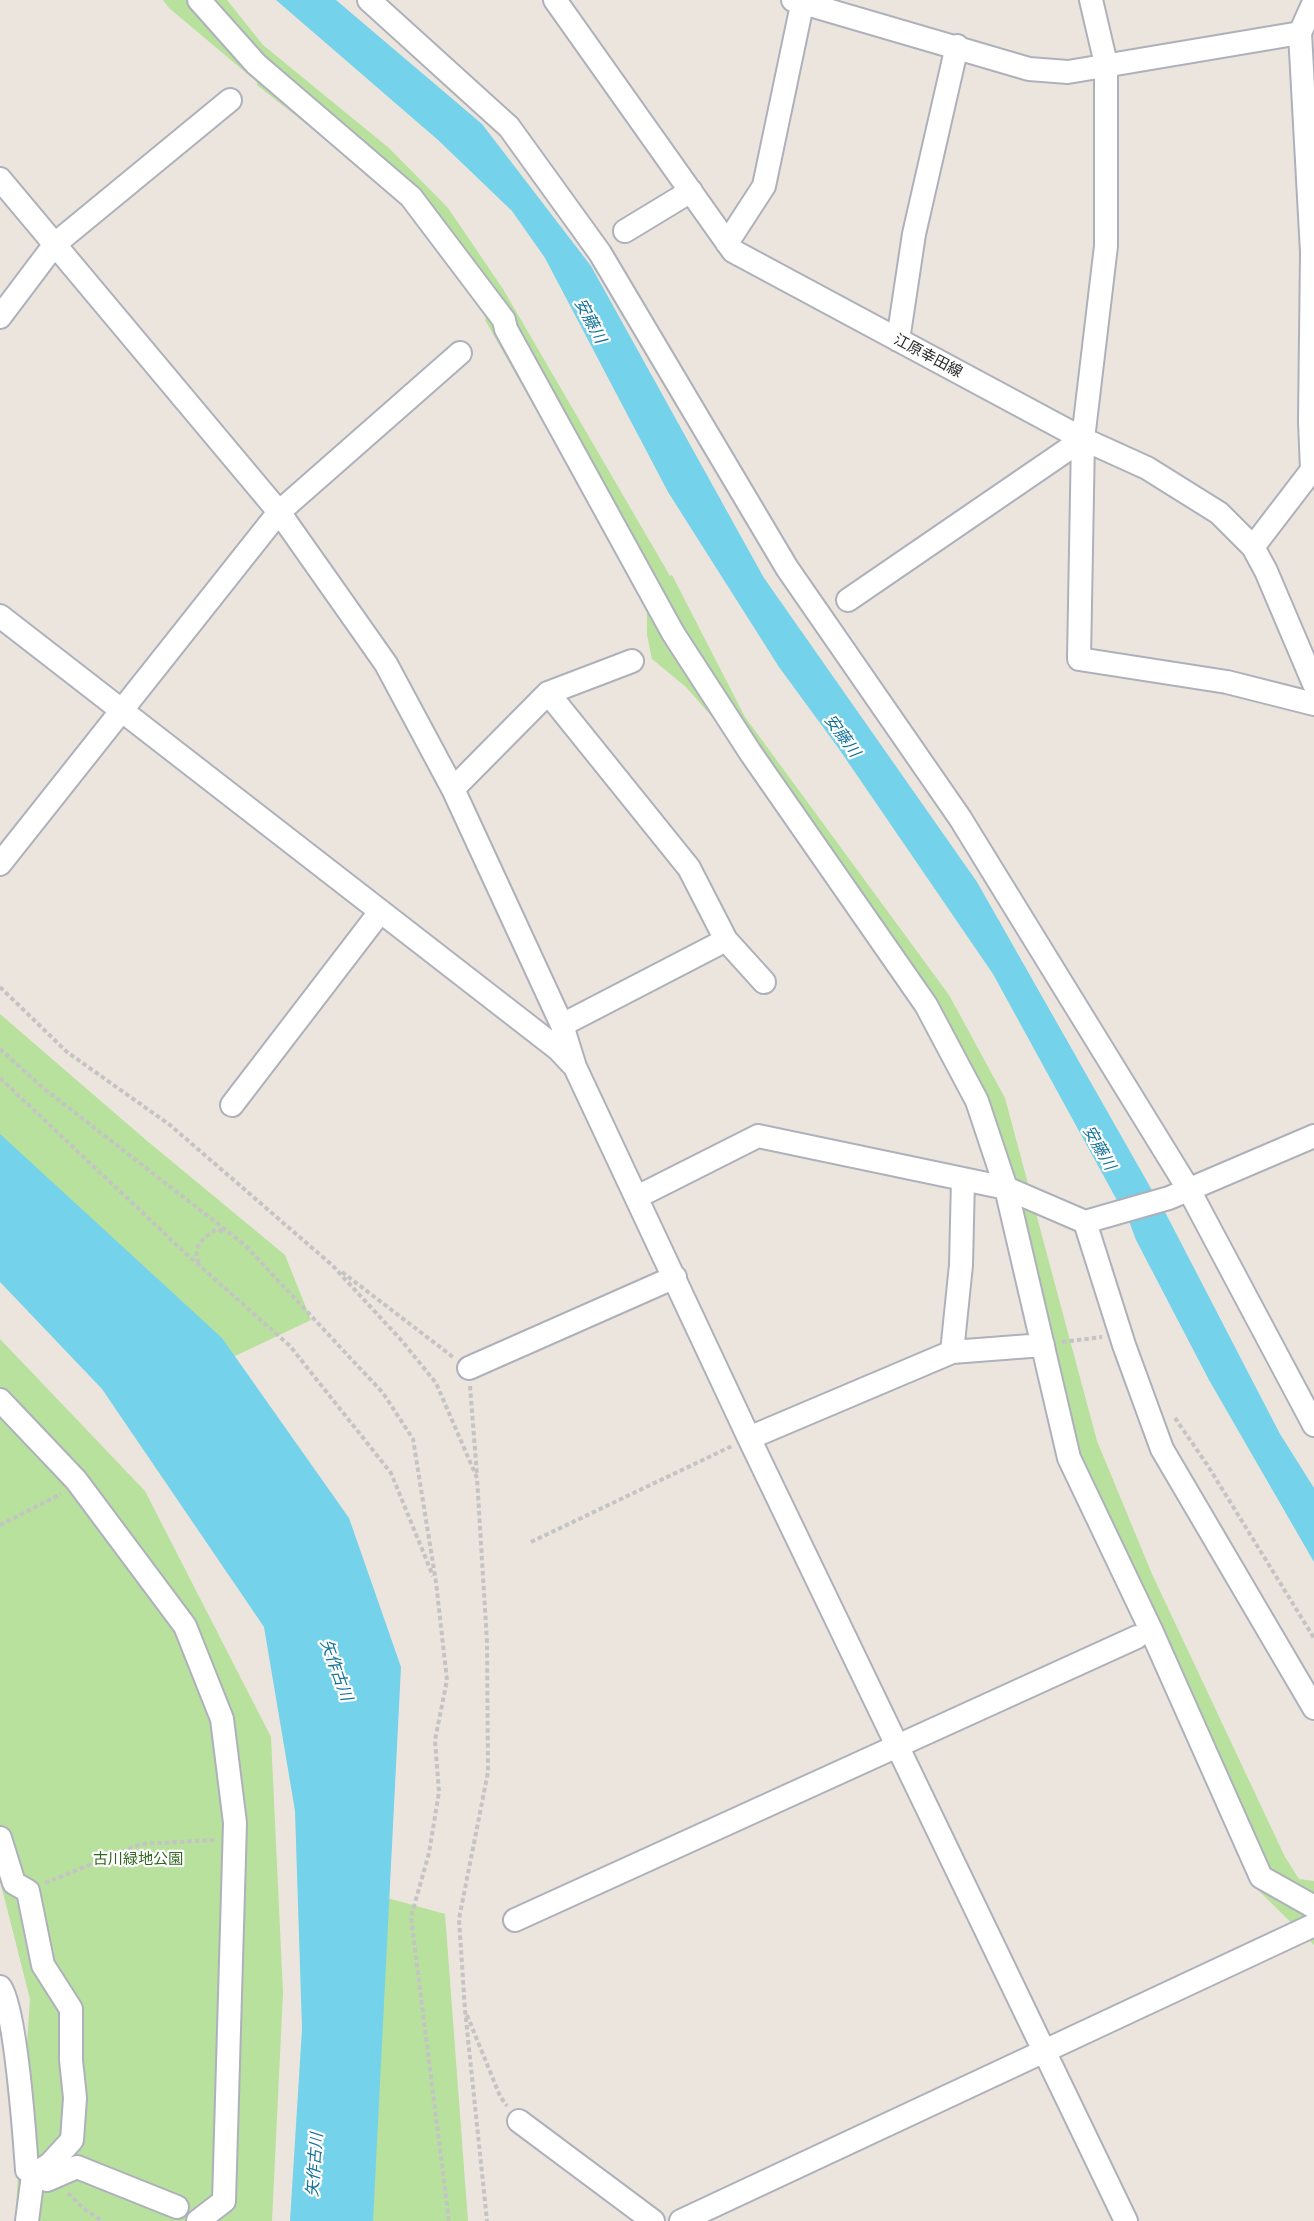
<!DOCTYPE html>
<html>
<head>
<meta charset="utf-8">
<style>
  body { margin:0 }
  canvas { display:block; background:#ece5dd }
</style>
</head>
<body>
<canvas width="1314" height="2221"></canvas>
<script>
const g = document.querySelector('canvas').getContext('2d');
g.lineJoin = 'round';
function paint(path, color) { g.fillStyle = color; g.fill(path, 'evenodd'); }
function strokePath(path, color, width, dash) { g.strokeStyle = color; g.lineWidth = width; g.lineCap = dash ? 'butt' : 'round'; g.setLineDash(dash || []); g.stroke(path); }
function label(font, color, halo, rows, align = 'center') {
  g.font = font + ' Inter,"Noto Sans JP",sans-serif'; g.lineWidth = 4.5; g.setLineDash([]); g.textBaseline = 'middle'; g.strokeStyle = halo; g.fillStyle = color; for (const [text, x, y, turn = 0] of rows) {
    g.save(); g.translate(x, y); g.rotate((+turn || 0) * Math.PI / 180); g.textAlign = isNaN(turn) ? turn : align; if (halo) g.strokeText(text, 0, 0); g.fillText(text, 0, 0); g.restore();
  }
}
paint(new Path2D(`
  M163 0H227L263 45 389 148 448 208 503 289 670 576 672 575 745 717 949 995 1005 1098 1097 1441 1152 1574 1285 1857 1299 1879 1314 1881V1945L1253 1885 1191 1738 1064 1465 1031 1352 1006 1221 975 1122 908 993 727 734 686 687 652 659 647 635V606L485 320 486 318 401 199 257 85V82L169 8Z
  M0 1014 146 1140 285 1255 311 1320 214 1366 0 1163Z
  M0 1339 145 1491 271 1737 283 1993 272 2221H15L30 1999 0 1881Z
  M384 1897 445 1914 468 2221H348Z`), '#b7e19c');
paint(new Path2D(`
  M276 0H336L482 124 591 266 764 578 977 882 1153 1192 1119 1204 993 974 839 749 779 667 668 492 545 258 512 211 438 140Z
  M0 1134 222 1338 349 1518 401 1667 373 2221H290L302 2029 295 1811 264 1627 102 1389 0 1282Z
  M1165 1212 1280 1434 1314 1488V1562L1209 1380 1136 1240 1129 1221Z`), '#74d2eb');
const street = new Path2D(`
  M199 0 256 64 411 197 504 320 506 329 673 633 750 752 926 1005 977 1101 1006 1188 1069 1458 1151 1630 1261 1877 1314 1907
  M369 0 509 127 600 253 787 568 960 818 1189 1190 1314 1425
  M555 0 733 251 1083 439 1147 468 1219 513 1253 547 1266 571 1314 684
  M793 0 1029 69 1068 72 1300 33
  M1091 0 1106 64V246L1083 439 1079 659 1227 682 1314 704
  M0 179 279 512 386 664 453 789 562 1025 575 1067 749 1438 1126 2221
  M625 231 691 191
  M727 243 764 186 803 0
  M0 317 55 244 230 100
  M898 340 914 234 957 46
  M1253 547 1312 470 1310 421 1312 252 1300 33 1314 2
  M848 600 1083 439
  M0 616 558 1049 572 1064
  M548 693 689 868 726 940 764 982
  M453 789 548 693 632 661
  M0 864 279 512 460 353
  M562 1025 726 940
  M232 1105 380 912
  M963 1179 961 1265 952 1352 1043 1345
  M637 1197 758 1136 1006 1188 1085 1222 1169 1198 1314 1136
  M1085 1222 1124 1345 1162 1449 1314 1708
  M469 1368 675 1277
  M0 1400 76 1480 185 1626 222 1719 235 1823 224 2201 198 2221
  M749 1438 952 1352
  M0 1838 14 1883 28 1891 43 1965 71 2009V2060L75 2098 72 2140 50 2164 33 2175 27 2221
  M515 1920 1137 1637
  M0 1987C15 2002 25 2141 27 2170L47 2180 77 2167 177 2207
  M519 2121 653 2221
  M681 2221 1314 1925`);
strokePath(street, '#aeb1bb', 26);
strokePath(new Path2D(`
  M0 987 67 1052 170 1125 332 1265 402 1341 436 1383 477 1478 487 1642 488 1772 459 1919 465 2010 487 2221
  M0 1049 42 1087 245 1245 383 1393 413 1439 436 1582 447 1680 435 1740 439 1792 429 1853 411 1917 449 2221
  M0 1078 182 1250 290 1346 391 1473 433 1576
  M199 1263C191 1247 203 1238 217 1229L224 1232
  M342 1272 453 1357
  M1062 1342 1102 1337
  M470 1386 477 1475
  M1175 1418 1208 1466 1314 1638
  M0 1525 61 1494
  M531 1542 732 1446
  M45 1883 141 1844 216 1840
  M467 2015 500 2096 507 2106
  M68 2193 83 2208 102 2221`), '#c4c4c4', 4, [4.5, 3]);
strokePath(street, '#fff', 22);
label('15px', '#2b2b2b', '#fff', [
  ["江原幸田線",928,356,28]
]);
label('15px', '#30661d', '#fff', [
  ["古川緑地公園",138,1859]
]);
label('italic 16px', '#127198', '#fff', [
  ["安藤川",590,321,62],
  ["安藤川",842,736,54],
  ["安藤川",1099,1148,60],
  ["矢作古川",336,1670,70],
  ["矢作古川",315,2165,-86]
]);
</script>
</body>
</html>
